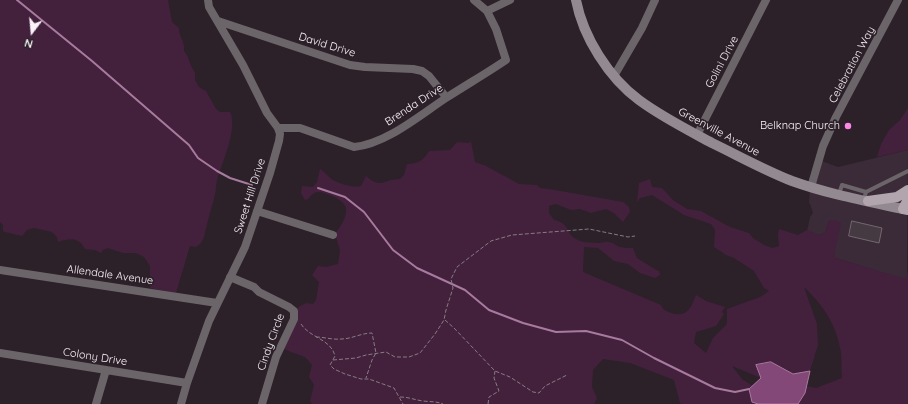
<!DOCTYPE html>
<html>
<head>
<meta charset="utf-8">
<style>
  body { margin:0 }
  #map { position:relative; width:908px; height:404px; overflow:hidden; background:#2c2029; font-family:Quicksand,sans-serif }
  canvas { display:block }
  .north { position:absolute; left:12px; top:12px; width:40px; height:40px; -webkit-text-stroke:3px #2c2029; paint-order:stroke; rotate:196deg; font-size:11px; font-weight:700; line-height:16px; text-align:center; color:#faf2f8 }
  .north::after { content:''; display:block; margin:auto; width:14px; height:18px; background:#faf2f8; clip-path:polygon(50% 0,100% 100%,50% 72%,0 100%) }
</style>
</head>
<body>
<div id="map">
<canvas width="908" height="404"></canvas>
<div class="north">N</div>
</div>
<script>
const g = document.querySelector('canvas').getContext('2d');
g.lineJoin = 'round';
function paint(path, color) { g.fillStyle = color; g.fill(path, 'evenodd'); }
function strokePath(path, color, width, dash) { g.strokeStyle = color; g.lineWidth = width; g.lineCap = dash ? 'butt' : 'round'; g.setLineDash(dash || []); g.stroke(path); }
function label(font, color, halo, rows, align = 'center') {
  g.font = font + ' Quicksand,sans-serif'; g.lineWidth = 3.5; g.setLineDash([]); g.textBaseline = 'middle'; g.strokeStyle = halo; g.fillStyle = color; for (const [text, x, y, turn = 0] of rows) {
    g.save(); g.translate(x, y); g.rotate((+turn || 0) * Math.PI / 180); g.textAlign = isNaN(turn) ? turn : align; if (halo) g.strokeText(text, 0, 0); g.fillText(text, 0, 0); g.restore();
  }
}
paint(new Path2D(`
  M908 150 907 280 835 258V251L829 221 825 233 819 235 807 231 810 217 813 213 810 204 809 203 810 185 819 160 838 167Z`), '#3b2a37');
paint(new Path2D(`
  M0 0H168L172 22 179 28C179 38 185 40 184 51 190 58 189 65 195 72V80L199 87 206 91 216 109 220 112H230C238 130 222 162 217 180 216 185 216 190 215 195 211 209 207 223 204 237L201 243 196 247 190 246 176 293 150 288V266L144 257 136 253H123L108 248 103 250 101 253 95 250 85 249C79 237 70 238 58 242L57 237 52 232 34 228 27 230 22 236 5 232 3 231V225L0 222Z
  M908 108V150L877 157 881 144 889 130 900 120Z
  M471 141 475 162 486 166 519 184 537 185 540 188 549 189 623 202 629 207 630 212 623 222 614 213 606 209 591 213 580 209 571 210 556 204 549 206V213L554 220C572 224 564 234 578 240 585 244 592 242 599 243 602 243 605 241 608 242 613 242 616 246 620 247 624 248 628 248 633 248L637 258 658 271 659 270 660 275 655 278 640 273 628 264 614 261 598 248 584 247 583 272 661 305C663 310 666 311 671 313 687 318 691 308 696 295L706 301 725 307 722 312 724 314 716 326 696 332 694 343 706 353 713 338 727 324V309L760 297 769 291 764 288 754 271 734 258 726 255 714 247 715 230 711 224 684 215 652 195 640 198 637 202 639 183 650 179 652 187 662 188 673 200 687 209 701 211 730 227 749 233 753 238 764 245 772 248 779 246 778 235 779 229 798 235 807 230 819 235 825 233 829 221 836 220 841 223 835 251V258L906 279 908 271V404H682L680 403 674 380 630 363 603 359 593 370 592 387 597 398 594 404H312L310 401 314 385 309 377 312 365 305 357 291 352 281 347 297 308 306 303 313 304 316 300 319 282 312 275 318 266 326 267 338 264 340 250 335 234C340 227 347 218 346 209 346 200 325 192 318 192 313 192 311 196 308 199L305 200 301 193 302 186 313 187 317 182 320 169C325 172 328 177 333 180 340 184 353 188 361 186L366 176C382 190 383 179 400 179L404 175 407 164C418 164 424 160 429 151L450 150 457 142 469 143ZM804 287C824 306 837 326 841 353 842 361 841 370 842 378L816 388 801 385 756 388 742 379 732 366 761 378 771 362 793 375 810 371 818 345 817 324Z`), '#43213d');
const water = new Path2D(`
  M771 362 793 374 810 371 805 393 798 404H758L752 402 749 389 761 378 756 365Z`);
paint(water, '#834778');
strokePath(water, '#a77a9e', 1);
strokePath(new Path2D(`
  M17 0 92 61 189 145 198 158 217 171 230 178 252 185
  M318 188 345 197 364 212 393 250 417 268 465 290 489 310 523 323 556 332 586 331 622 340 654 358 715 388 735 392 749 389`), '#a77a9e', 2);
const building = new Path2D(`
  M852 221 882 228 879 243 849 236Z`);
paint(building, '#453942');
strokePath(building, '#746771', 1);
strokePath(new Path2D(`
  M445 320 454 328 495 371 510 377 533 392 539 393 545 386 567 375
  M301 324C310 338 331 339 335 356L330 365 334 369 345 374 361 379H369L394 388 403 404
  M316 337C324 337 333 340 341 339 352 339 361 333 372 333L376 353 372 360 366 378
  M333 360 356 358 366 355 386 352 395 357H409L420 353 435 334 444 320 446 310 453 288 451 279 457 267 491 241 512 235 589 229 628 237 635 236
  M400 397C409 397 415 400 423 401 430 402 436 401 443 404
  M488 404 489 397 499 391 494 378 495 371`), '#867c83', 1, [4, 2]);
strokePath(new Path2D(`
  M839 194 842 185 866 192
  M864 200 866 192 908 171`), '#6b6569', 4);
strokePath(new Path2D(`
  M474 0 487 11 510 0
  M218 21 350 65 365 67 413 69 422 71 429 76 446 97
  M614 76 642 28 655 0
  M278 128H300L354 147C386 144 420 115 446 98 466 85 487 73 506 60L496 29 487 11
  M697 135 766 0
  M811 187 823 146 836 117 898 0
  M257 211 333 235
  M0 270 217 303
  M230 277 254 287 259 292 289 307 294 311V319L276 357 262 404
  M0 353 187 383
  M96 404 106 370
  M181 404 187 383 209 321 245 247 270 173 279 141 280 134 278 128 267 113 243 65 209 7 208 0`), '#6b6569', 8);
strokePath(new Path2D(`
  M576 0C583 37 609 78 639 100 662 117 688 130 712 143 739 156 764 170 792 181 828 194 866 201 903 209`), '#938990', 10);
strokePath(new Path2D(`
  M908 199 903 209 908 210
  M868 201 897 197 908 190`), '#b2a5ae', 10);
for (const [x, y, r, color] of [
  [848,126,4,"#fb87e6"]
]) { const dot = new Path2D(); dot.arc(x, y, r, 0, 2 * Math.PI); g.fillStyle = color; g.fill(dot); strokePath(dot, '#2c2029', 1.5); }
label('11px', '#faf2f8', '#2c2029', [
  ["David Drive",327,45,17],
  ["Golini Drive",722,62,-62],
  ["Celebration Way",852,65,-62],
  ["Brenda Drive",414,105,-33],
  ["Greenville Avenue",719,132,28],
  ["Sweet Hill Drive",250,196,-72],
  ["Allendale Avenue",110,275,8],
  ["Cindy Circle",271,342,-70],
  ["Colony Drive",95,357,9]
]);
label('11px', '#faf2f8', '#2c2029', [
  ["Belknap Church",840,126]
], 'right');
</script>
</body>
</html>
